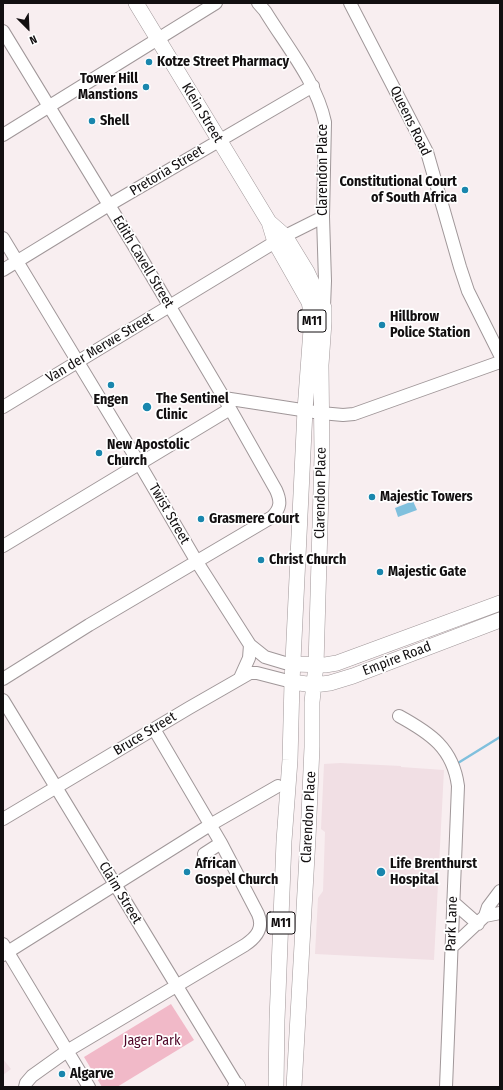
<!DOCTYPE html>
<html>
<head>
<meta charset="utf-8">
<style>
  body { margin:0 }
  #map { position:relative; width:503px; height:1090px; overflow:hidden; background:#f8eef0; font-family:"Fira Sans Condensed",sans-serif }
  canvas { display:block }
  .frame { position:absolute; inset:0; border:4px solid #120f10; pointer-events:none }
  .north { position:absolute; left:8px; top:8px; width:40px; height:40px; -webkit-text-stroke:3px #fff; paint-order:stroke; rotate:156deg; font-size:11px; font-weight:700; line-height:16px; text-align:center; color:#120f10 }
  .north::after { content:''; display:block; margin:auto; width:14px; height:18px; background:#120f10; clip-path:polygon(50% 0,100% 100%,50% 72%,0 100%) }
</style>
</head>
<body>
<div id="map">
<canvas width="503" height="1090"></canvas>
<div class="frame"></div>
<div class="north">N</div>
</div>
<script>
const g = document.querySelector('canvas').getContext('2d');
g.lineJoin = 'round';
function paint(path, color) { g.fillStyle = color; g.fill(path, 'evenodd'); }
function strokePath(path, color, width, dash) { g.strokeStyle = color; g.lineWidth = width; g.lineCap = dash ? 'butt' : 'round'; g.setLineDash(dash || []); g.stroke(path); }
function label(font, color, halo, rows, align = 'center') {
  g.font = font + ' "Fira Sans Condensed",sans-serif'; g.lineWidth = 3.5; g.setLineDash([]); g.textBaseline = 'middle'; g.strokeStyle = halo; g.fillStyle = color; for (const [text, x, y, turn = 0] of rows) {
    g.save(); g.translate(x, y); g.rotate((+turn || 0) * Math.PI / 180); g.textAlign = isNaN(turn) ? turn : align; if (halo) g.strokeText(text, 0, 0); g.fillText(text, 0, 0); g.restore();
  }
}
paint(new Path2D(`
  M340 763 401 766V767L444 770 434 960 315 954 318 898 323 891 325 832 321 829 324 764Z
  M3 1059 11 1069 3 1075Z`), '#f1dfe4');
paint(new Path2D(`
  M171 1004 194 1040 117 1087H102L84 1057Z`), '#f1b9c8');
paint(new Path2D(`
  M413 501 417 510 398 517 395 508Z`), '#80c0dd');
strokePath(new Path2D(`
  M458 763 500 737`), '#80c0dd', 2.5);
const minor = new Path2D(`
  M258 3 265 11C287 47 316 81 325 122L323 217 325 281 324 307
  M350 3 427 152 460 267 468 291 500 355
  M3 31 134 246 224 398 276 490C281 501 281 508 272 517L89 625 3 679
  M3 135 216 3
  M3 238 139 463 197 562 250 645 265 657 285 663 293 664
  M3 270 109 205 313 86
  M224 398 321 413 343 415 354 414 500 362
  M3 407 285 236 323 217
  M3 546 230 409
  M240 678 249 658 250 645
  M3 700 237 1085 234 1087
  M399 716C430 733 453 748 458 786L446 1087
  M3 819 189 708 250 673H257L292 682
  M204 854 221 843
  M453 902 478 924
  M485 916 500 913
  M3 944 89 1087
  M451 948 485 916 488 907 500 891
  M3 955 210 825 278 786
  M25 1087 26 1083 32 1076 67 1051 245 945C257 937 264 928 258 914L221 843 154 729`);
const major = new Path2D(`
  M136 3 269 222 275 242 309 302 312 316 305 410 292 682 290 760 284 841 277 1020 276 1087
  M269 222 285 236 307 272 324 308V322L321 365 322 456 316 665 312 702V747L308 838 294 1087
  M293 664 325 665 337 663 500 603
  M292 682 314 685 330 683 353 676 500 620
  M237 1085 238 1087`);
strokePath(minor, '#a09799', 14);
strokePath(major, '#a09799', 16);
strokePath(minor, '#fff', 12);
strokePath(major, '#fff', 15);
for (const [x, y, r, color] of [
  [149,62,4,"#1986ad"],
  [146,87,4,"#1986ad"],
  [92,121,4,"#1986ad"],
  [465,190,4,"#1986ad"],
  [382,325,4,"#1986ad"],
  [111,385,4,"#1986ad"],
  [147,407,5,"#1986ad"],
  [99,453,4,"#1986ad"],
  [372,497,4,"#1986ad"],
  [201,519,4,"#1986ad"],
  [261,560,4,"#1986ad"],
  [380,572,4,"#1986ad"],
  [187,872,4,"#1986ad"],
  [381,872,5,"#1986ad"],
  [62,1074,4,"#1986ad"]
]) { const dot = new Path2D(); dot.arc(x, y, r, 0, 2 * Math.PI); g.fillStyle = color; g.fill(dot); strokePath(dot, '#fff', 1.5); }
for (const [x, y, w] of [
  [312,321,28],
  [281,923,28]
]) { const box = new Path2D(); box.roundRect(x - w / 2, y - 11, w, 22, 3); g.fillStyle = '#fff'; g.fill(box); strokePath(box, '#120f10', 1); }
label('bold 13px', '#120f10', null, [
  ["M11",312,321],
  ["M11",281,923]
]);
label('bold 14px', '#120f10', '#fff', [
  ["Kotze Street Pharmacy",157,62],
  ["Tower Hill",138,79,"right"],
  ["Manstions",138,95,"right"],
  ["Shell",100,121],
  ["Constitutional Court",457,182,"right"],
  ["of South Africa",457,198,"right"],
  ["Hillbrow",390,317],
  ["Police Station",390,333],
  ["The Sentinel",156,399],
  ["Clinic",156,415],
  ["Engen",111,400,"center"],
  ["New Apostolic",107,445],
  ["Church",107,461],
  ["Majestic Towers",380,497],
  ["Grasmere Court",209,519],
  ["Christ Church",269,560],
  ["Majestic Gate",388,572],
  ["African",195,864],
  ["Gospel Church",195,880],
  ["Life Brenthurst",390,864],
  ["Hospital",390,880],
  ["Algarve",70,1074]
], 'left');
label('14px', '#120f10', '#fff', [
  ["Klein Street",202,113,59],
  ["Queens Road",410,121,64],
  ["Clarendon Place",323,170,-90],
  ["Pretoria Street",167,171,-31],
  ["Edith Cavell Street",143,262,59],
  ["Van der Merwe Street",100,348,-31],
  ["Clarendon Place",321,493,-89],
  ["Twist Street",169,514,60],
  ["Empire Road",397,659,-21],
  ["Bruce Street",145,734,-31],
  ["Clarendon Place",309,817,-87],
  ["Claim Street",120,893,59],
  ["Park Lane",452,924,-88]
]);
label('14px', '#500728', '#fff', [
  ["Jager Park",152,1041]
]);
</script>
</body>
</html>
